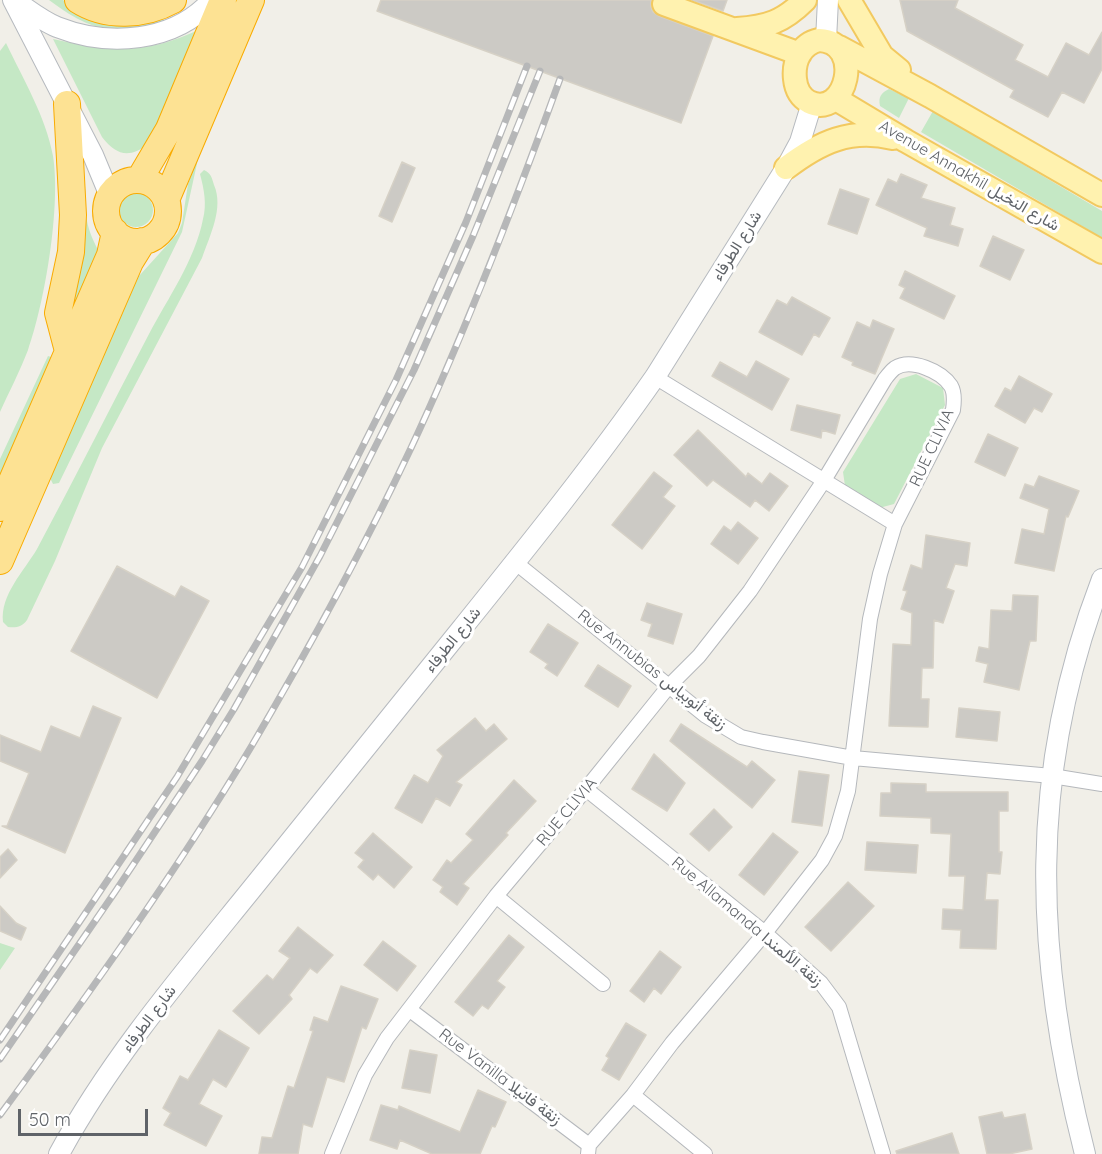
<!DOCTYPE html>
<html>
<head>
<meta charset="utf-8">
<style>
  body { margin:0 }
  #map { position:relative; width:1102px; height:1154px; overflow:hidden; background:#f1efe8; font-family:Quicksand,sans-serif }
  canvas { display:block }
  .scale { position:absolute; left:18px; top:1109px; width:130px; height:27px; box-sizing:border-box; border:3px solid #5f6368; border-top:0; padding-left:8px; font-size:18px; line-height:21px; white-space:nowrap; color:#5f6368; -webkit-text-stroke:4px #fff; paint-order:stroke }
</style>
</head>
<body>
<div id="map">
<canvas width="1102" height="1154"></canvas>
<div class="scale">50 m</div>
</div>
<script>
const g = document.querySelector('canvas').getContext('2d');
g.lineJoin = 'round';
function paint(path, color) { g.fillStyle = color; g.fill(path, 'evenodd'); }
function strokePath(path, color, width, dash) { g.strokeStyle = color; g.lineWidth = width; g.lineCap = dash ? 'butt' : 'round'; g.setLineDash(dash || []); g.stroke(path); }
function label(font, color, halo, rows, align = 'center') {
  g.font = font + ' Quicksand,Vazirmatn,sans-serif'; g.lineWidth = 6; g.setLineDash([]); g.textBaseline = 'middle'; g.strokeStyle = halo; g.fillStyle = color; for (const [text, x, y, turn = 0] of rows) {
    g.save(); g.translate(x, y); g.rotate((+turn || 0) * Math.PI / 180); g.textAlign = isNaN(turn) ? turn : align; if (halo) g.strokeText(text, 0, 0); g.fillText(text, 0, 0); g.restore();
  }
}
paint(new Path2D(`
  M49 0H63L72 7 163 18 164 20 161 23C110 34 92 32 49 0Z
  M202 28 148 144C129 159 116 155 102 137L53 39C110 52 148 55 202 28Z
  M6 43C23 79 46 117 53 156 61 206 45 302 28 350 20 371 9 392 0 412V51Z
  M889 89 909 98 899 118 880 106C878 97 881 93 889 89Z
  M933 111 1102 211V238L921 132Z
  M197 158 198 159 182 232 59 483 53 484 49 476 131 291 139 276 178 233 182 223 188 184Z
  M79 170C90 192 83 199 87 221 89 232 94 242 99 252L72 316 65 302Z
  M204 170C211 173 212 178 214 185 224 208 210 235 202 258L102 448 55 561 27 620C22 627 16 628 8 627L3 622C0 595 24 571 37 549 75 478 111 406 149 334 168 298 195 260 203 219 207 204 204 189 200 174Z
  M119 210a17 17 0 1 1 34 0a17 17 0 1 1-34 0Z
  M48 356 54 358 0 485V459Z
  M916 374 943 388 945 405 894 504 879 508 845 486 843 472 900 379Z
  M0 943 15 948 0 970Z`), '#c5e8c5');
const building = new Path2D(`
  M381 0H651V7L653 12 659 16 713 36 681 123 377 11Z
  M692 0H727L723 11Z
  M900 0H958L955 8 1023 45 1015 60 1048 77 1066 43 1089 55 1102 32V69L1084 103 1062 92 1048 117 1010 97 1014 90 907 31Z
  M402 162 415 168 392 222 379 216Z
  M901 174 927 185 921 198 955 208 950 225 963 229 958 246 924 236 927 228 876 205 888 179 897 183Z
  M840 189 869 199 857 234 828 224Z
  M993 236 1024 250 1010 280 980 266Z
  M905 271 955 296 944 319 900 298 905 288 899 285Z
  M792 297 830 318 819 337 814 334 802 355 759 332 777 300 787 305Z
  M873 320 894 329 875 374 852 365 853 362 842 357 857 322 870 328Z
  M756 361 789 379 772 410 712 376 720 362 747 377Z
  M1019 376 1052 394 1042 412 1034 408 1025 423 995 406 1005 388 1011 391Z
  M797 405 840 415 835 434 822 430 821 438 791 430Z
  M698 430 746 477 748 473 762 484 770 473 788 486 769 511 755 500 750 507 713 480 707 486 674 455Z
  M988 434 1018 448 1005 476 975 462Z
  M654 472 672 486 663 497 675 506 642 549 612 525Z
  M1039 476 1079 491 1068 517 1066 516 1054 571 1015 563 1022 529 1044 534 1049 509 1020 498 1025 484 1034 487Z
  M738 522 758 538 738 564 711 544 724 526 731 531Z
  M926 535 970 543 967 566 955 564 946 588 954 591 943 623 934 620 933 668H922L921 699H929L928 727 889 726 893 644 911 645 912 613 901 609 907 591 903 590 911 565 922 569Z
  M117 566 175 597 181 586 209 601 157 698 71 651Z
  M1013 595 1038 596 1036 641H1030L1019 690 984 682 988 664 976 661 979 647 989 649 991 610 1012 611Z
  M647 603 682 614 673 644 648 636 652 624 641 620Z
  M548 624 578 643 557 676 545 668 548 664 530 652Z
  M598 665 631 686 618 707 585 686Z
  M93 706 121 718 65 853 2 826H7L29 773 0 761V735L41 752 51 726 80 738Z
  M959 708 1000 712 997 741 956 737Z
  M475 718 486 731 494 724 507 739 456 782 462 785 450 806 436 798 422 823 395 808 414 775 428 783 443 756 437 750Z
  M681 724 747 767 752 761 775 780 752 808 670 741Z
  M654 754 685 783 667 811 632 789Z
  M799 771 829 775 822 826 792 822Z
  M514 780 536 801 506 833 508 835 463 884 469 888 457 905 440 892 443 887 433 880 447 860 451 863 473 840 466 834Z
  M891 783 926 784V792H1008V811H999V852H1002L1000 874 987 873 985 900H998L996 949 960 948 961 930 942 929 943 909 963 910 965 876H949L951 834 931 833V818L880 816 881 793H891Z
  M714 809 732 827 709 851 690 834Z
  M373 833 412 867 394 888 378 874 373 880 358 867 364 860 355 853Z
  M773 833 798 852 764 895 739 875Z
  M867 842 918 845 916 873 865 870Z
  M8 849 17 860 0 878V857Z
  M848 882 874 906 831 951 805 927Z
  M0 906 16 923 26 928 21 940 0 931Z
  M298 927 333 955 317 973 310 968 289 995 292 999 259 1034 233 1011 267 975 273 980 290 958 279 951Z
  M509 935 524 947 497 981 505 987 488 1009 482 1005 473 1016 455 1002Z
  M383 941 416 966 397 991 364 965Z
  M660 951 681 967 661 994 654 988 644 1002 630 991Z
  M341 986 378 999 366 1029 362 1027 344 1082 327 1077 312 1127 303 1124 298 1154H259L262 1137 272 1138 288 1086 294 1088 313 1031 310 1030 314 1017 328 1022Z
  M626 1023 646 1035 619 1080 602 1070 609 1058 606 1056Z
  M219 1030 249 1048 226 1087 213 1079 199 1104 222 1116 206 1146 164 1125 171 1113 163 1108 180 1076 188 1080Z
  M410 1050 437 1055 430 1093 402 1088Z
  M478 1090 506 1102 495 1127 492 1126 480 1154H432L400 1140 397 1149 370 1140 381 1105 398 1110 399 1106 460 1132Z
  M1002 1112 1004 1118 1025 1114 1032 1149 1009 1154H987L979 1117Z
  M952 1133 959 1154H897L896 1151Z`);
paint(building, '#cccac5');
strokePath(building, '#d6d1c6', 1.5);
const street = new Path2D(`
  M655 377 895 524
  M516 563 706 716 741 737 763 742 853 758 1052 776 1102 784
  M586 789 765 933 821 983 839 1007 883 1154
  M496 896 603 984
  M410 1010 589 1145
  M633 1095 705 1154
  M332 1154 365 1075 387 1038 496 896 586 789 669 686 699 656 750 591 823 482 885 379C888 375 891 371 895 368 911 358 941 371 951 386 955 393 954 403 953 410L895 524 880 574 870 619 848 791 835 836 822 860 765 933 672 1043 633 1095 589 1145 588 1154`);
const secondary = new Path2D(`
  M13 0 93 155 110 196
  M14 0C27 9 42 21 57 27 108 47 174 43 212 0
  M826 40 828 0
  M59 1154C112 1056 189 967 259 880 327 795 395 711 463 627 529 545 595 463 655 377L786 168 800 142 812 103
  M1085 1154C1034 955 1027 774 1102 579`);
const primary = new Path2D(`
  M849 0 882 56 899 70
  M664 4 800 54
  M737 29C767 27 783 22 805 0
  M819 40C865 42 847 120 809 102 800 97 796 89 795 79 793 61 801 44 819 40Z
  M839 47 930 96 1102 195
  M836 99 906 141 1102 252
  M786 168C820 142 850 128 893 138`);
const highway = new Path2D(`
  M78 0C106 18 144 16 173 0
  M67 104 73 215 71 252 58 313 68 351
  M139 180 169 129 223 0
  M106 211a31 31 0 1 1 62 0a31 31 0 1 1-62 0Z
  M166 200 251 0
  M0 508 110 255 115 232
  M0 561 130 262 143 241`);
strokePath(street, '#b5b8bc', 16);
strokePath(secondary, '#b6babf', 22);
strokePath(primary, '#f2c960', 26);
strokePath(highway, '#f9ab00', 28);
strokePath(street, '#fff', 14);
strokePath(secondary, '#fff', 20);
strokePath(primary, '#fff2af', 22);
strokePath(highway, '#fde293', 26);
const rail = new Path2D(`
  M0 1040 177 777 302 567 396 380 466 222 527 66
  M0 1059 115 892 202 761 234 709 320 556 414 370 473 236 540 71
  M0 1115C88 995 175 874 251 747 308 650 363 550 411 448 467 328 515 203 560 79`);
strokePath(rail, '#b6b7b8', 7);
strokePath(rail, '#fff', 4.5, [14]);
label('16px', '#5f6368', '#fff', [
  ["Avenue Annakhil شارع النخيل",969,176,30],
  ["شارع الطرفاء",737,246,-58],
  ["RUE CLIVIA",932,448,-65],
  ["شارع الطرفاء",453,640,-51],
  ["Rue Annubias زنقة أنوبياس",652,670,38],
  ["RUE CLIVIA",567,812,-50],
  ["Rue Allamanda زنقة الألمندا",747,922,40],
  ["شارع الطرفاء",149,1019,-53],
  ["Rue Vanilla زنقة فانيلا",500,1077,37]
]);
</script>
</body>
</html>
